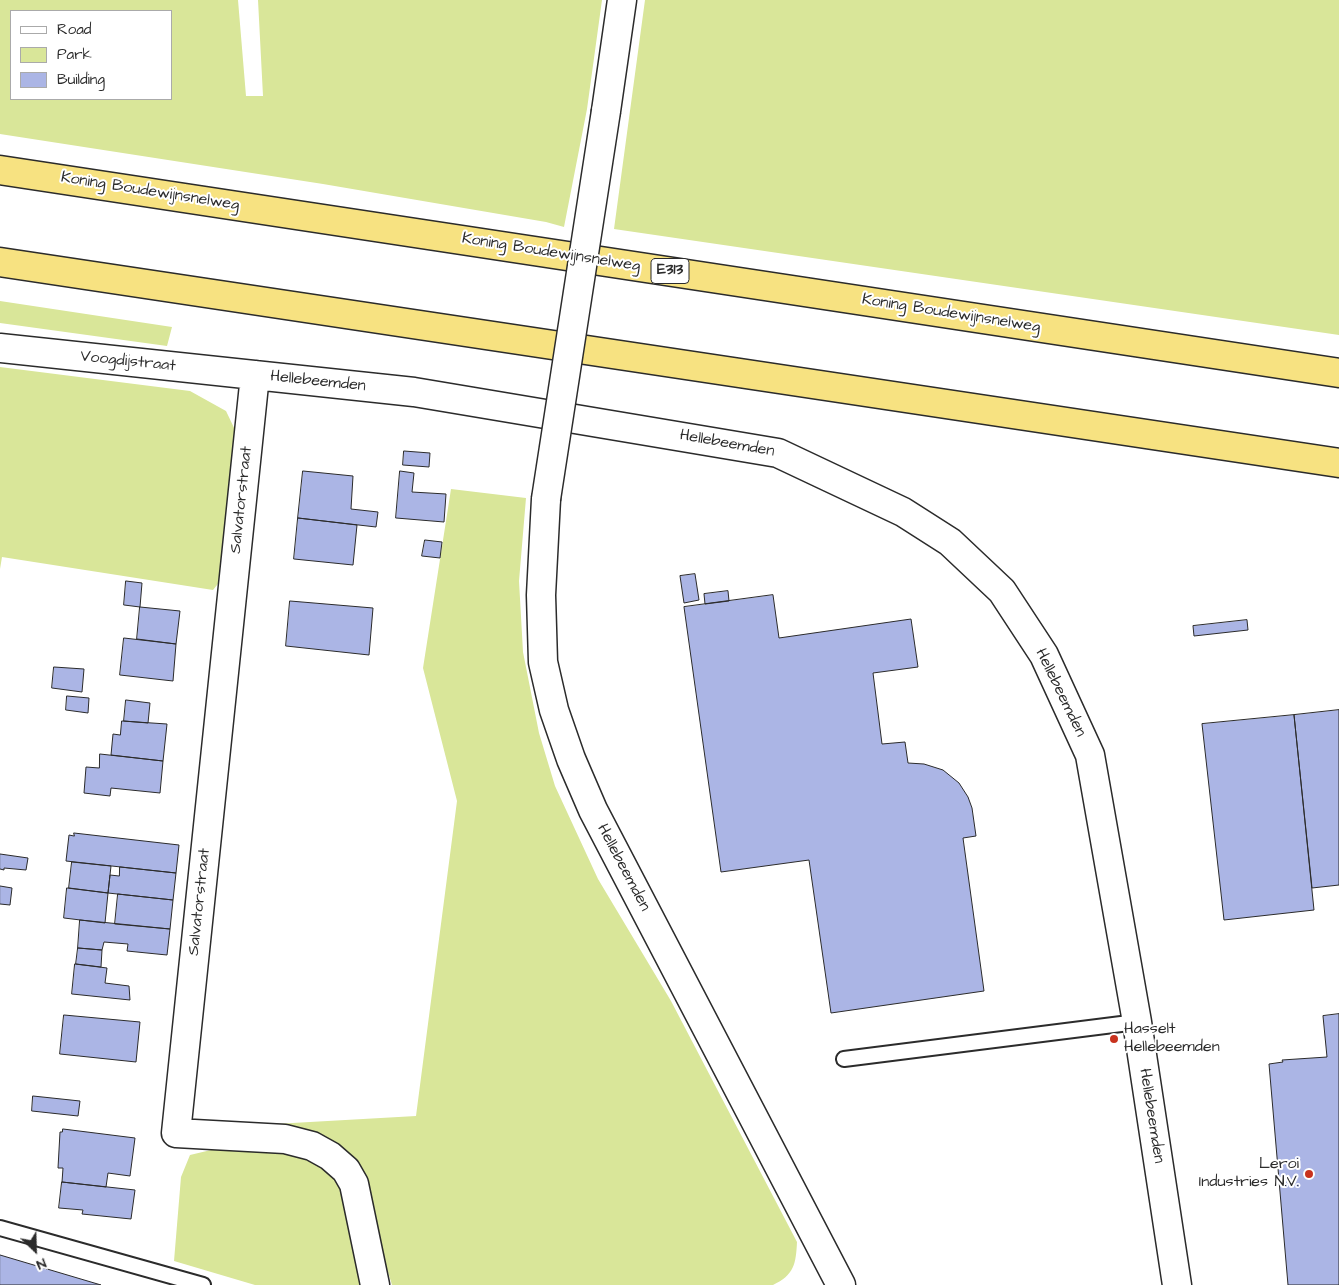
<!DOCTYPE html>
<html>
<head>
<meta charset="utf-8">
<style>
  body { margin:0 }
  #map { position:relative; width:1339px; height:1285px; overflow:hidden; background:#fff; font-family:"Architects Daughter",sans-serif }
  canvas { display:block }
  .legend { position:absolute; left:10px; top:10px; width:162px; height:90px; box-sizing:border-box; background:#fff; border:1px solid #aaa; margin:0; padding:6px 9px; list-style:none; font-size:15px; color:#2b2b2b }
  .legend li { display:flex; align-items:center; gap:10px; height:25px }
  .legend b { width:25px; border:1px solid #aaa }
  .north { position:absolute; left:10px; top:1225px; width:50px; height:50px; -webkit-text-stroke:4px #fff; paint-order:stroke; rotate:156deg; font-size:14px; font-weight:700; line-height:20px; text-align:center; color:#2b2b2b }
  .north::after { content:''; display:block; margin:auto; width:18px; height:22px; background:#2b2b2b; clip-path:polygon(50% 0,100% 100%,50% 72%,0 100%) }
</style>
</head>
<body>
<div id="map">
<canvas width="1339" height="1285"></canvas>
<ul class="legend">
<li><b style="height:6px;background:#fff"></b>Road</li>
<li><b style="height:14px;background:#d9e699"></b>Park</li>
<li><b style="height:14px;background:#abb5e5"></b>Building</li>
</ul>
<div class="north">N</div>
</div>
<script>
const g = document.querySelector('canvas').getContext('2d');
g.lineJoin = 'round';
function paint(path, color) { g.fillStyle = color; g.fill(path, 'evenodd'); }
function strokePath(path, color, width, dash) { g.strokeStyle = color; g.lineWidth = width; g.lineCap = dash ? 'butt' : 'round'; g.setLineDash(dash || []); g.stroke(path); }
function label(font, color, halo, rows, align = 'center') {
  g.font = font + ' "Architects Daughter",sans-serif'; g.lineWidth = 4; g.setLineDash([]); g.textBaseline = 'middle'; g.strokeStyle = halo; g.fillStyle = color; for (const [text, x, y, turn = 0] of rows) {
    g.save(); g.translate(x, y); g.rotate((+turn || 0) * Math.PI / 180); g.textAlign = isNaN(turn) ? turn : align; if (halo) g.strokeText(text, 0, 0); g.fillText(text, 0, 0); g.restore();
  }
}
paint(new Path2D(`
  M0 0H238L246 96H263L258 0H602L587 109 564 227 546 222 323 184 0 134ZM11 11H171V99H11Z
  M645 0H1339V335L614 229Z
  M0 301 172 327 167 346 0 323Z
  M0 367 190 391 226 411 237 434 225 575 213 590 2 557 0 569Z
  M451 489 526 498 519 581 523 652 539 733 555 786 598 879 671 1001 797 1242C796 1264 794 1275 773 1285H392L379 1243 364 1183 257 1125 416 1116 457 801 423 668Z
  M242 1148 288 1149 327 1166 348 1199 361 1285H255L174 1261 181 1177 190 1155 211 1150Z`), '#d9e699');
const building = new Path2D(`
  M404 451 430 453 429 467 403 465Z
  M303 471 353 476 351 509 378 512 376 527 298 518Z
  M400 471 414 473 412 492 446 494 444 522 396 518Z
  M298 518 357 525 353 565 294 559Z
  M425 540 442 542 440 558 422 556Z
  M695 574 699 600 684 603 680 576Z
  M126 581 142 583 140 607 124 605Z
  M728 591 729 601 705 604 704 594Z
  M773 595 779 638 911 619 918 667 873 673 882 744 905 742 908 763 924 764 943 770 959 783 968 797 972 808 976 836 963 838 984 991 831 1013 809 860 721 872 684 607Z
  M290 601 373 608 369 655 286 646Z
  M140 607 180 611 176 644 137 639Z
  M1247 620 1248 630 1194 636 1193 626Z
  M124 638 176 644 173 681 120 675Z
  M54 667 84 669 82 692 52 688Z
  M67 696 89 698 88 713 66 710Z
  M126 700 150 703 148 723 124 721Z
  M1339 710V885L1312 888 1294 715Z
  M1294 715 1314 910 1224 920 1202 724Z
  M122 721 167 724 163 761 111 755 113 734 120 735Z
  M100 754 163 761 160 793 111 788 110 796 84 793 86 767 99 768Z
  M74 833 179 845 176 873 66 861 69 835 74 836Z
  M0 854 28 858 26 870 4 868V870L0 869Z
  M72 862 111 866 108 893 69 888Z
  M120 867 176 873 173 900 108 893 110 875 119 876Z
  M0 886 12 888 10 905 0 904Z
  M67 888 108 893 105 923 64 918Z
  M118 894 173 900 170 929 115 924Z
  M80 920 170 929 167 955 127 951 128 944 104 942 102 950 78 948Z
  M78 948 102 950 101 967 76 964Z
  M75 964 107 968 105 983 129 986 130 1000 72 994Z
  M1339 1014V1285H1288L1269 1064 1283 1062 1282 1060 1327 1057 1323 1016Z
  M64 1015 140 1022 136 1062 60 1054Z
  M33 1096 80 1101 78 1116 32 1111Z
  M63 1129 135 1138 130 1176 108 1173 106 1187 62 1182 63 1168H58L60 1132H62Z
  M62 1182 135 1190 131 1219 82 1214 83 1210 59 1208Z
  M0 1255 101 1285H0Z`);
paint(building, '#abb5e5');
strokePath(building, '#2b2b2b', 1);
const service = new Path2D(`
  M844 1059 1137 1022
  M0 1228 203 1285`);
const minor = new Path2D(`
  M606 111 622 0
  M0 348 414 392 778 453 903 512 950 542 1002 591 1044 655 1090 755 1137 1022 1177 1285
  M255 375 176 1133 285 1139 312 1146 330 1156 346 1170 354 1184 375 1285
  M546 499 541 595 543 662 554 710 571 759 593 810 841 1285`);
const motorway = new Path2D(`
  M0 170 1339 373
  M0 262 1339 463`);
strokePath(service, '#2b2b2b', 18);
strokePath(minor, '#2b2b2b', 31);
strokePath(motorway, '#2b2b2b', 31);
strokePath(service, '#fff', 14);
strokePath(minor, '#fff', 28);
strokePath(motorway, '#f7e281', 28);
const minorBridge = new Path2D(`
  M546 499 606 111`);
strokePath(minorBridge, '#2b2b2b', 31, []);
strokePath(minorBridge, '#fff', 28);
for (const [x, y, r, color] of [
  [1114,1039,5,"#c8321e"],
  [1309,1174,5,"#c8321e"]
]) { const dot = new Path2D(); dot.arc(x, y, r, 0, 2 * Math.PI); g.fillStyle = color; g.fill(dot); strokePath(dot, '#fff', 2); }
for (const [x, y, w] of [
  [670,271,38]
]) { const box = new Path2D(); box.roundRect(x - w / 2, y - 12.5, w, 25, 4); g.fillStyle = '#fff'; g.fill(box); strokePath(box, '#2b2b2b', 1); }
label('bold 15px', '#2b2b2b', null, [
  ["E313",670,271]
]);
label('16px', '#2b2b2b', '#fff', [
  ["Koning Boudewijnsnelweg",150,192,9],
  ["Koning Boudewijnsnelweg",551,253,9],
  ["Koning Boudewijnsnelweg",951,314,9],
  ["Voogdijstraat",128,362,6],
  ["Hellebeemden",318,382,6],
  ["Hellebeemden",727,444,10],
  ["Salvatorstraat",242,500,-84],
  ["Hellebeemden",1060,693,64],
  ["Hellebeemden",623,868,62],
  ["Salvatorstraat",200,902,-84],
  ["Hellebeemden",1151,1116,81]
]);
label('16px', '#2b2b2b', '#fff', [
  ["Hasselt",1124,1030],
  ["Hellebeemden",1124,1048],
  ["Leroi",1299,1165,"right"],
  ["Industries N.V.",1299,1183,"right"]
], 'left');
</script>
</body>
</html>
